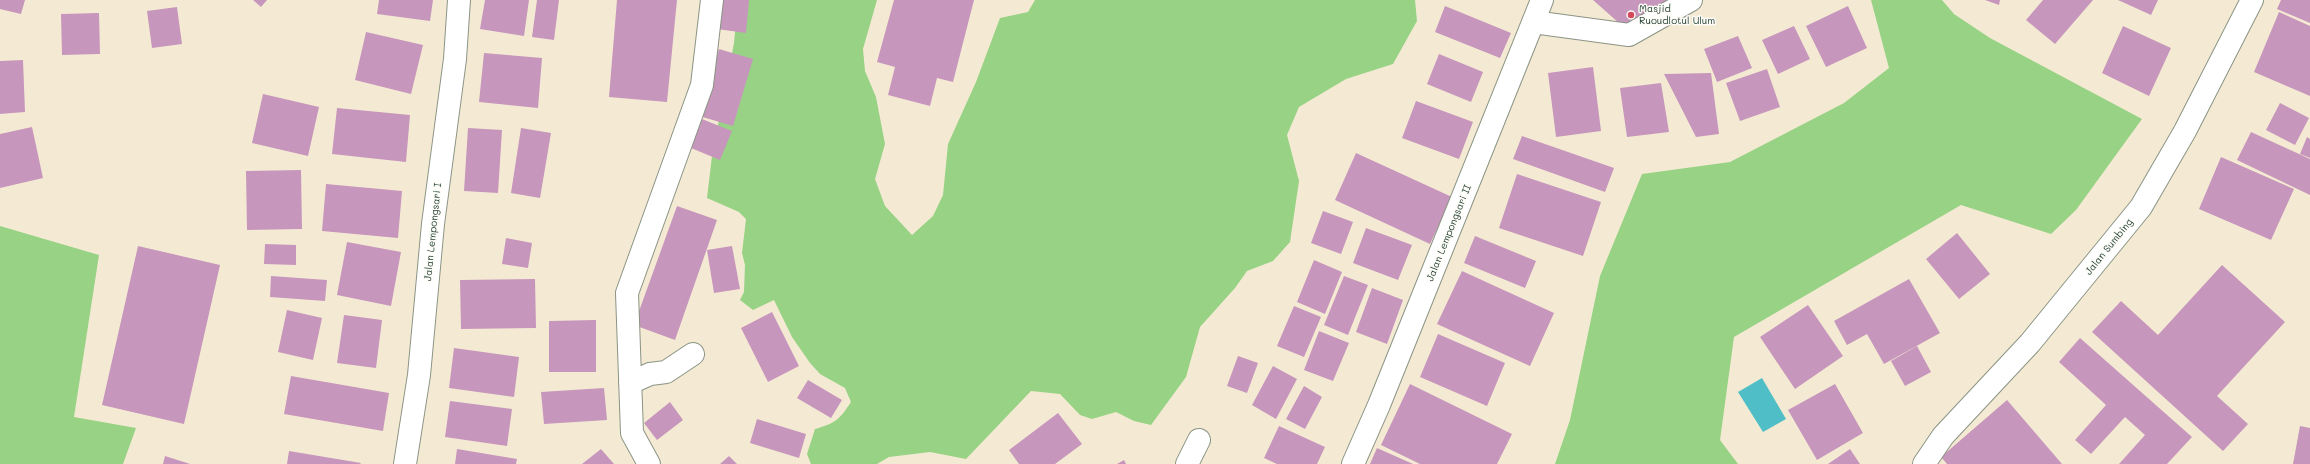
<!DOCTYPE html>
<html>
<head>
<meta charset="utf-8">
<style>
  body { margin:0 }
  canvas { display:block; background:#f4ead3 }
</style>
</head>
<body>
<canvas width="2310" height="464"></canvas>
<script>
const g = document.querySelector('canvas').getContext('2d');
g.lineJoin = 'round';
function paint(path, color) { g.fillStyle = color; g.fill(path, 'evenodd'); }
function strokePath(path, color, width, dash) { g.strokeStyle = color; g.lineWidth = width; g.lineCap = dash ? 'butt' : 'round'; g.setLineDash(dash || []); g.stroke(path); }
function label(font, color, halo, rows, align = 'center') {
  g.font = font + ' Mali,sans-serif'; g.lineWidth = 3; g.setLineDash([]); g.textBaseline = 'middle'; g.strokeStyle = halo; g.fillStyle = color; for (const [text, x, y, turn = 0] of rows) {
    g.save(); g.translate(x, y); g.rotate((+turn || 0) * Math.PI / 180); g.textAlign = isNaN(turn) ? turn : align; if (halo) g.strokeText(text, 0, 0); g.fillText(text, 0, 0); g.restore();
  }
}
paint(new Path2D(`
  M738 0H877L863 49 865 71 876 97 885 144 875 179 885 206 912 235 933 216 943 195 948 144 976 82 1000 18 1028 12 1035 0H1415L1417 21 1393 64 1346 79 1299 107 1287 135 1299 181 1290 242 1273 261 1247 271 1235 288 1200 327 1186 377 1151 425 1134 421 1116 412 1092 419 1080 415 1060 394 1031 391 966 459 930 452 889 457 877 464H811L807 454 815 429C836 423 839 420 851 402L845 388 820 374 810 363 792 337 774 300 753 310 740 300 744 292 745 265 742 253 746 219 739 212 707 198 712 156 734 43Z
  M1871 0H1942L1954 14 1990 38 2142 119 2076 210 2051 234 1961 205 1734 337 1720 440 1738 464H1555L1570 420 1600 276 1642 174 1730 162 1844 103 1889 68Z
  M0 226 99 255 74 417 136 428 123 464H0Z`), '#98d285');
paint(new Path2D(`
  M1762 378 1786 419 1763 432 1738 392Z`), '#50bec7');
paint(new Path2D(`
  M0 0H25L21 14 0 9Z
  M253 0H267L261 7Z
  M379 0H433L430 21 377 14Z
  M485 0H529L524 36 480 29Z
  M537 0H559L554 40 532 37Z
  M617 0H677L667 102 609 97Z
  M720 0H749L746 33 717 29Z
  M894 0H974L953 82 937 78 930 106 888 95 895 67 877 62Z
  M1593 0H1674L1628 31Z
  M1985 0H2000L1999 5Z
  M2043 0H2093L2055 44 2026 20Z
  M2118 0H2158L2151 15Z
  M2281 0H2310V23L2277 9Z
  M1445 6 1511 33 1500 58 1435 32Z
  M1848 6 1867 48 1826 67 1806 26Z
  M177 7 182 44 152 48 147 11Z
  M2279 12 2310 26V96L2254 72Z
  M99 13 100 54 62 55 61 14Z
  M1794 26 1810 59 1778 74 1762 40Z
  M2123 26 2171 48 2149 96 2102 73Z
  M366 32 423 45 411 94 355 80Z
  M1738 36 1752 68 1717 82 1704 49Z
  M719 49 753 59 733 126 699 116Z
  M484 53 542 58 538 108 479 102Z
  M1439 54 1483 72 1471 102 1427 84Z
  M23 60 25 112 0 114V61Z
  M1593 67 1601 131 1556 137 1548 73Z
  M1767 69 1780 107 1740 121 1726 83Z
  M1711 73 1719 134 1696 137 1664 74Z
  M1661 83 1669 132 1627 137 1620 88Z
  M263 94 319 107 308 156 252 143Z
  M1416 101 1473 122 1459 159 1402 138Z
  M2280 103 2309 118 2295 145 2266 130Z
  M337 108 410 115 406 162 332 154Z
  M702 119 732 131 720 160 691 148Z
  M32 127 43 178 0 188V134Z
  M468 128 502 130 498 193 464 191Z
  M521 128 551 133 540 198 511 193Z
  M2251 132 2310 159V195L2237 160Z
  M1522 136 1614 168 1605 192 1513 159Z
  M2307 137 2310 139V158L2300 154Z
  M1356 153 1452 197 1430 244 1335 200Z
  M2221 157 2294 189 2271 240 2199 209Z
  M301 170 302 229 247 230 246 171Z
  M1517 174 1601 202 1583 256 1499 228Z
  M326 184 402 191 398 238 322 231Z
  M677 206 717 220 675 340 634 325Z
  M1323 211 1353 222 1341 254 1311 243Z
  M1366 228 1412 245 1398 280 1353 263Z
  M1957 233 1990 274 1959 299 1926 259Z
  M1475 236 1536 261 1525 288 1464 263Z
  M506 238 532 243 528 268 502 264Z
  M347 242 401 252 391 306 337 295Z
  M265 244 296 245V265L264 264Z
  M138 246 220 265 184 424 102 405Z
  M732 246 740 289 714 293 707 250Z
  M1314 260 1342 272 1325 314 1297 302Z
  M2222 265 2285 322 2217 396 2248 424 2223 451 2092 332 2121 301 2158 335Z
  M1462 271 1554 313 1530 366 1437 324Z
  M271 276 327 280 325 301 270 297Z
  M1344 276 1368 285 1348 335 1324 325Z
  M535 279 536 328 461 329 460 280Z
  M1909 279 1940 333 1884 364 1867 334 1847 345 1834 321Z
  M1372 288 1403 300 1387 344 1356 332Z
  M1808 305 1843 356 1795 389 1760 337Z
  M1294 306 1321 317 1304 357 1277 346Z
  M287 310 322 318 313 360 278 352Z
  M772 312 799 366 768 382 741 328Z
  M344 315 382 320 376 368 337 363Z
  M596 320V372H549V321Z
  M1319 331 1349 343 1333 381 1304 370Z
  M1438 334 1505 363 1487 406 1420 377Z
  M2080 338 2192 437 2167 464H2119L2145 435 2125 417 2091 454 2075 440 2106 405 2059 362Z
  M1917 346 1931 372 1905 386 1891 361Z
  M454 348 519 357 514 397 449 388Z
  M1238 356 1258 363 1247 393 1227 386Z
  M1273 366 1297 379 1276 419 1252 405Z
  M291 376 389 393 383 431 284 414Z
  M808 380 842 400 831 418 797 398Z
  M1410 384 1512 434 1497 464H1420L1381 445Z
  M1835 384 1863 433 1817 460 1788 410Z
  M1304 386 1322 397 1305 429 1286 419Z
  M604 388 607 420 544 424 541 392Z
  M2007 400 2062 464H1947L1941 457Z
  M450 401 512 409 507 446 445 437Z
  M670 402 683 420 657 440 644 423Z
  M1058 413 1082 444 1055 464H1019L1009 450Z
  M757 419 806 434 799 458 750 443Z
  M1279 426 1325 447 1317 464H1277L1264 458Z
  M2300 426 2310 428V464H2293Z
  M1377 448 1413 464H1370Z
  M457 449 517 459 516 464H455Z
  M601 449 614 464H582Z
  M1850 449 1860 464H1828Z
  M289 451 361 463 360 464H287Z
  M165 456 190 464H163Z
  M729 456 737 464H720Z
  M1124 460 1126 464H1117Z`), '#c796bc');
const minor = new Path2D(`
  M1533 22 1629 35 1691 0
  M630 383 650 374 666 372 693 354
  M405 464 419 375 433 224 455 59 459 0
  M649 464 632 433 627 293 702 85 712 0
  M1187 464 1199 440
  M1353 464 1379 405 1542 0`);
const tertiary = new Path2D(`
  M1924 464 1943 436 2030 343 2141 207 2185 131 2252 0`);
strokePath(minor, '#8a9484', 24);
strokePath(tertiary, '#8a9484', 24);
strokePath(minor, '#fff', 22);
strokePath(tertiary, '#fff', 22);
for (const [x, y, r, color] of [
  [1631,15,4,"#d1495b"]
]) { const dot = new Path2D(); dot.arc(x, y, r, 0, 2 * Math.PI); g.fillStyle = color; g.fill(dot); strokePath(dot, '#fdfcf7', 1.5); }
label('10px', '#1f3d34', '#fdfcf7', [
  ["Masjid",1639,9],
  ["Ruoudlotul Ulum",1639,21]
], 'left');
label('10px', '#1f3d34', '#fdfcf7', [
  ["Jalan Lempongsari I",433,232,-84],
  ["Jalan Lempongsari II",1449,233,-68],
  ["Jalan Sumbing",2109,247,-51]
]);
</script>
</body>
</html>
